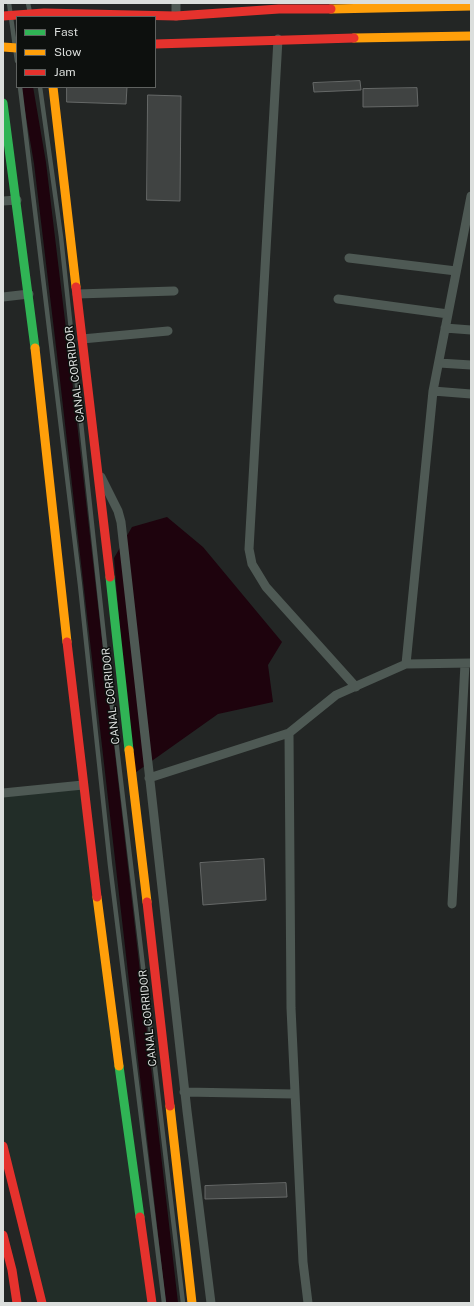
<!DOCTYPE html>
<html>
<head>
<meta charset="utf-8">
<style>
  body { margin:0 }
  #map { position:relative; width:474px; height:1306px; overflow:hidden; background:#232625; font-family:"Public Sans",sans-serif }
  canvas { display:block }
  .frame { position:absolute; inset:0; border:4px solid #dbdedc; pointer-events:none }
  .legend { position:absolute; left:16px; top:16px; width:140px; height:72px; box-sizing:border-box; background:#0d100e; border:1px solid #5f6260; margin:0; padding:5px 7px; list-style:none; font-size:12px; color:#dbdedc }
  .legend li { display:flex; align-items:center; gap:8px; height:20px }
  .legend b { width:20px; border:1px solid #5f6260 }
</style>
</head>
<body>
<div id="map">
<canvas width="474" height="1306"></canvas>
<div class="frame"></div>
<ul class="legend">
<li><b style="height:5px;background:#30b455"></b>Fast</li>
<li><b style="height:5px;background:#ff9f0a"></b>Slow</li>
<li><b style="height:5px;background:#e5322d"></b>Jam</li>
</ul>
</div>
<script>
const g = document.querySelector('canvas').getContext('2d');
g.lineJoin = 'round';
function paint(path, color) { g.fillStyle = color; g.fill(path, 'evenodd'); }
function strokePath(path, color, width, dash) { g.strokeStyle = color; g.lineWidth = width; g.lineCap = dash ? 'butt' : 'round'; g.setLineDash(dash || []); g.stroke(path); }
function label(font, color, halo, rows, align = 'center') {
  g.font = font + ' "Public Sans",sans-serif'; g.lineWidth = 3; g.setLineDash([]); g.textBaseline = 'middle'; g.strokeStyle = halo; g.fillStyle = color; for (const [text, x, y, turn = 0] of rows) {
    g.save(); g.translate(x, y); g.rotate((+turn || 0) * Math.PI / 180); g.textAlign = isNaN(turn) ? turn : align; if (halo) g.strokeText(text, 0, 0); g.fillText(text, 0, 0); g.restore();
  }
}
paint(new Path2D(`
  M80 788 148 1303H45L3 1136V797Z`), '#222d28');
paint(new Path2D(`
  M167 517 203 547 282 642 268 665 273 702 218 714 132 775 114 558 132 527Z`), '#1e030d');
strokePath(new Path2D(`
  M27 87 40 163 65 371 172 1303`), '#1e030d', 12);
const building = new Path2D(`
  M360 81 361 90 314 92 313 83Z
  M67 87H127L126 104 67 102Z
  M417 88 418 106 363 107V89Z
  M148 95 181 96 180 201 147 200Z
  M264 859 266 900 203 905 200 863Z
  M286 1183 287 1197 205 1199V1186Z`);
paint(building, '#404342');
strokePath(building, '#666968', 1);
strokePath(new Path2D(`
  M9 3 17 61
  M28 3 30 13
  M20 87 80 585 110 865 164 1303
  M40 87 61 237 107 664 183 1303`), '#4e5954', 4.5);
strokePath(new Path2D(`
  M176 3V16
  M278 39 249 549 252 564 266 587 356 687
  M3 201 17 200
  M349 258 456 271
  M77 294 174 291
  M3 297 29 294
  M338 299 448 314
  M445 328 471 330
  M82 339 168 331
  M439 363 471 365
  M433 391 471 394
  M101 477 118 511 121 522 187 1111 211 1303
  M406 664 433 391 471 196
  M149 778 289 733
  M3 793 83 785
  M452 904 465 664
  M184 1092 294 1094
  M308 1303 303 1262 291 1008 289 733 336 695 406 664 471 663`), '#4e5954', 9);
strokePath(new Path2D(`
  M3 103 35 348
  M110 577 129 750
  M119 1066 140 1217`), '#30b455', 9);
strokePath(new Path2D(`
  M331 9 471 6
  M354 38 471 36
  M3 47 17 48
  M53 87 76 287
  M35 348 67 642
  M129 750 147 902
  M97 897 119 1066
  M170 1106 192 1303`), '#ff9f0a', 9);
strokePath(new Path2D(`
  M3 16 44 13 176 16 279 9H331
  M155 44 354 38
  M76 287 110 577
  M67 642 97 897
  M147 902 170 1106
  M3 1146 42 1303
  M140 1217 152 1303
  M3 1235 12 1270 17 1303`), '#e5322d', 9);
label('11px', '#dbdedc', '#0d100e', [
  ["CANAL CORRIDOR",75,374,-97],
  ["CANAL CORRIDOR",111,696,-96],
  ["CANAL CORRIDOR",148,1018,-96]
]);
</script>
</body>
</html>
